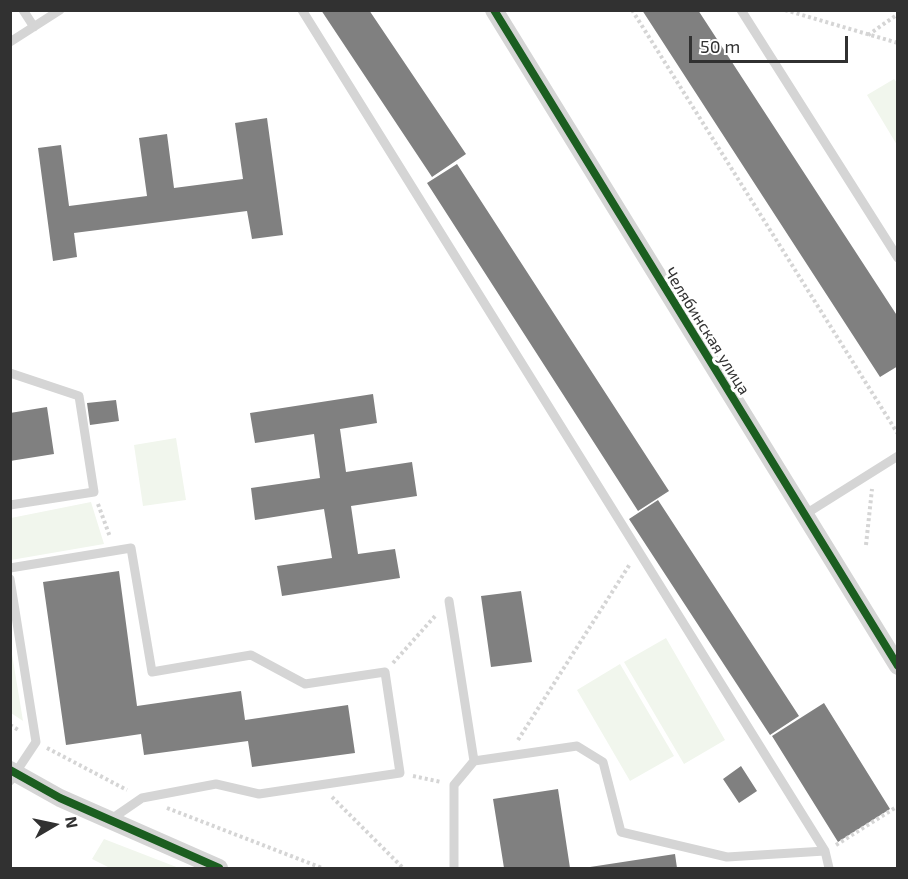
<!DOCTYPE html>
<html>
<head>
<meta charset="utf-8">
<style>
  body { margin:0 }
  #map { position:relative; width:908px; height:879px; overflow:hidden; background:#fff; font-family:"Exo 2",sans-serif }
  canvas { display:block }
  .frame { position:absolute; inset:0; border:12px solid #313131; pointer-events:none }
  .north { position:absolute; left:24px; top:795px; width:60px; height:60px; -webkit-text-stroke:4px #fff; paint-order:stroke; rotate:81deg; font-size:16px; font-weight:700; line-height:24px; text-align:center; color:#313131 }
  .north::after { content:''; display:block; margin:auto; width:21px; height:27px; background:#313131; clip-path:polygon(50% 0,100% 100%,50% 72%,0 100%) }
  .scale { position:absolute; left:689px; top:36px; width:159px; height:27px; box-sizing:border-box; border:3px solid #313131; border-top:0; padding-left:8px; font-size:18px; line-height:21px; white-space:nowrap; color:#313131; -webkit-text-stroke:4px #fff; paint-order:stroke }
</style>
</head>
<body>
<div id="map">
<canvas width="908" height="879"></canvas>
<div class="frame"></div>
<div class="north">N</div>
<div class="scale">50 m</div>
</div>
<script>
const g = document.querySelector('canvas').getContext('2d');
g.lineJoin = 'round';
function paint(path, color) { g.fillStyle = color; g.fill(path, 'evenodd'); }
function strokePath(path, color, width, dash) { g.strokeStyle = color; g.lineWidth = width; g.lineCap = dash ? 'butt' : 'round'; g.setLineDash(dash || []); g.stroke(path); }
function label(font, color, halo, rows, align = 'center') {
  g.font = font + ' "Exo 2",sans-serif'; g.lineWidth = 6; g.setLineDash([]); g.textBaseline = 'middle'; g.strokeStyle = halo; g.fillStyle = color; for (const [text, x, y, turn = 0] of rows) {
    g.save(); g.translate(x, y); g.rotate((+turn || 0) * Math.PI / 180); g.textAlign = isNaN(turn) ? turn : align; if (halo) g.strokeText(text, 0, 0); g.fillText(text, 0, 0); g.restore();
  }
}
paint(new Path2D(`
  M894 79 898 84 897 145 867 95Z
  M176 438 186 500 143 506 134 445Z
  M91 502 104 544 11 560V518Z
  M666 638 725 740 684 764 624 662Z
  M10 648H11L23 721 11 713Z
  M620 664 674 756 630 781 577 690Z
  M104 839 179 868H110L92 859Z`), '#f1f6ed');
paint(new Path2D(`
  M321 10H369L466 154 432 177Z
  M642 10H698L898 317V366L880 377Z
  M267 118 283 235 252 239 247 211 74 233 77 257 53 261 38 148 61 145 69 206 147 196 139 138 167 134 174 188 243 179 235 123Z
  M457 164 669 491 638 511 427 183Z
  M373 394 377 423 340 429 346 472 412 462 417 496 351 506 358 554 395 549 400 578 282 596 277 566 332 558 324 509 255 520 251 488 320 478 314 434 255 443 250 413Z
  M116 400 119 421 90 425 87 403Z
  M47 407 54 454 10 461V413Z
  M658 500 799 716 770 735 629 519Z
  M119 571 137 706 241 691 245 720 348 705 355 753 252 767 248 741 144 755 141 734 66 745 43 582Z
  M521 591 532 662 491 667 481 596Z
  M824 703 890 809 838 842 772 736Z
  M741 766 757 791 739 803 723 779Z
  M558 789 570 868H504L493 799Z
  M675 854 677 868H590V867Z`), '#808080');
strokePath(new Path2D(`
  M632 10 898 434
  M785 10 898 43
  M868 35 898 14
  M98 504 110 537
  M866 545 872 489
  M393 663 436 615
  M10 725 20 731
  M518 740 630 564
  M47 748 127 790
  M413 776 441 782
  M332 797 403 868
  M167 808 322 868
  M836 845 898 806`), '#d5d5d5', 4, [3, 3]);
strokePath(new Path2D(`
  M23 10 34 27
  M302 10 825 851 829 868
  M741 10 898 258
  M10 42 60 10
  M10 373 79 396 94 492 10 505
  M804 515 898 456
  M10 568 131 548 152 672 251 655 305 684 385 672 400 773 259 794 216 784 142 798 110 820
  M10 579 36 742 10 781
  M449 601 474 761
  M454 868V785L474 761 577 746 603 762 621 832 727 857 825 851`), '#d5d5d5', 9);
strokePath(new Path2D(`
  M494 10 898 666
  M10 770 60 798 219 868`), '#d5d5d5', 18);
strokePath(new Path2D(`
  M494 10 898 666
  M10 770 60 798 219 868`), '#1b5e20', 8);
label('16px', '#313131', '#fff', [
  ["Челябинская улица",707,331,58]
]);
</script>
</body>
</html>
